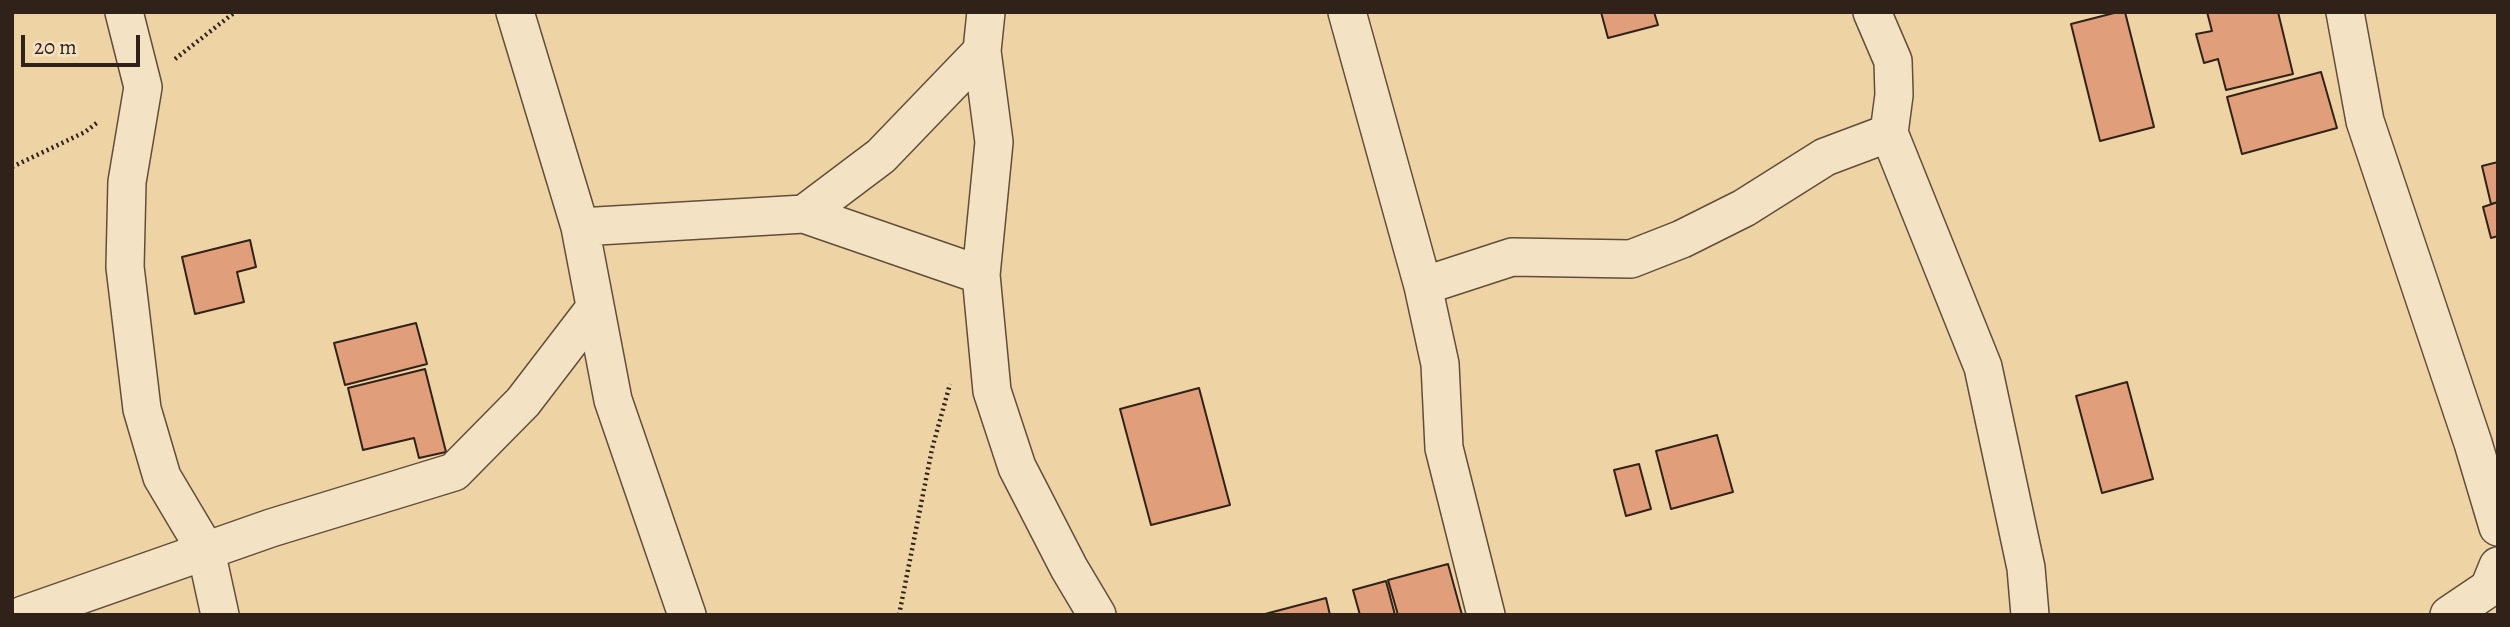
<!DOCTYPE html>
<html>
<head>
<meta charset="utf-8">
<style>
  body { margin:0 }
  #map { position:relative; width:2510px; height:627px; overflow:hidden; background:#eed3a5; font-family:Alegreya,serif }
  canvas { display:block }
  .frame { position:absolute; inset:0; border:14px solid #302218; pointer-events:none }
  .scale { position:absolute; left:21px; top:35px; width:119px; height:32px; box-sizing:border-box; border:4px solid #302218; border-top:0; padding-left:9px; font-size:21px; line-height:24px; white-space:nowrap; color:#302218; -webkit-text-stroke:5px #f4e2c4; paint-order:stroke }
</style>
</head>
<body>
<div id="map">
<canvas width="2510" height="627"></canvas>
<div class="frame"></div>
<div class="scale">20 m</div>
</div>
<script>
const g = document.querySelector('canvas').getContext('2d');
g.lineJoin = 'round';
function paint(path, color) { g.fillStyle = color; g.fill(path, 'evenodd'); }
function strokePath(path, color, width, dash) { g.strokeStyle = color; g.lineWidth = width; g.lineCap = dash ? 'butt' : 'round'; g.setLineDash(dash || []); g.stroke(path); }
const building = new Path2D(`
  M1601 12H1654L1658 25 1608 38Z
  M2118 12H2125L2154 127 2100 141 2071 24Z
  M2207 12H2278L2293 74 2226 90 2218 59 2204 63 2196 34 2212 31Z
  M2321 72 2337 128 2242 154 2227 97Z
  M2498 162V202L2491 204 2482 166Z
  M2498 202V236L2491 238 2483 207Z
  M250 240 256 267 237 272 244 302 195 314 182 257Z
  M416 323 427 364 345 385 334 343Z
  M425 369 446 452 419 458 414 438 363 450 348 388Z
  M2127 382 2153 479 2102 493 2076 396Z
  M1199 388 1230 505 1151 525 1120 409Z
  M1717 435 1733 492 1671 509 1656 451Z
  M1639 464 1651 509 1626 516 1614 470Z
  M1448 564 1462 615H1398L1388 580Z
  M1386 581 1395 615H1360L1353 590Z
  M1326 598 1330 615 1265 614Z`);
paint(building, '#e09f7a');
strokePath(building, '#302218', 2);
const minor = new Path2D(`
  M124 12 143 87 127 182 125 267 142 409 162 477 206 551 220 615
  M515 12 580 227 613 400 687 615
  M986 12 982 51 994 142 981 275 992 391 1017 467 1069 568 1097 615
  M1347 12 1423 286 1440 364 1444 448 1486 615
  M1872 12 1893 61 1894 95 1889 133 1983 367 2026 568 2030 615
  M2345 12 2365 121 2473 443 2498 527
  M804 214 881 156 982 51
  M580 227 804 214 981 275
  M1423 286 1512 257 1631 259 1682 239 1744 208 1825 157 1889 133
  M23 615 271 528 454 472 523 402 595 308
  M2449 615 2489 588 2498 566`);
strokePath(minor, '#604e3b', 40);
strokePath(new Path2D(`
  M175 59 235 12
  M12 167 85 132 98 122
  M899 615 932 449 950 384`), '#302218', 4.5, [2, 3.5]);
strokePath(minor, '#f4e2c4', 37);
</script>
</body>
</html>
